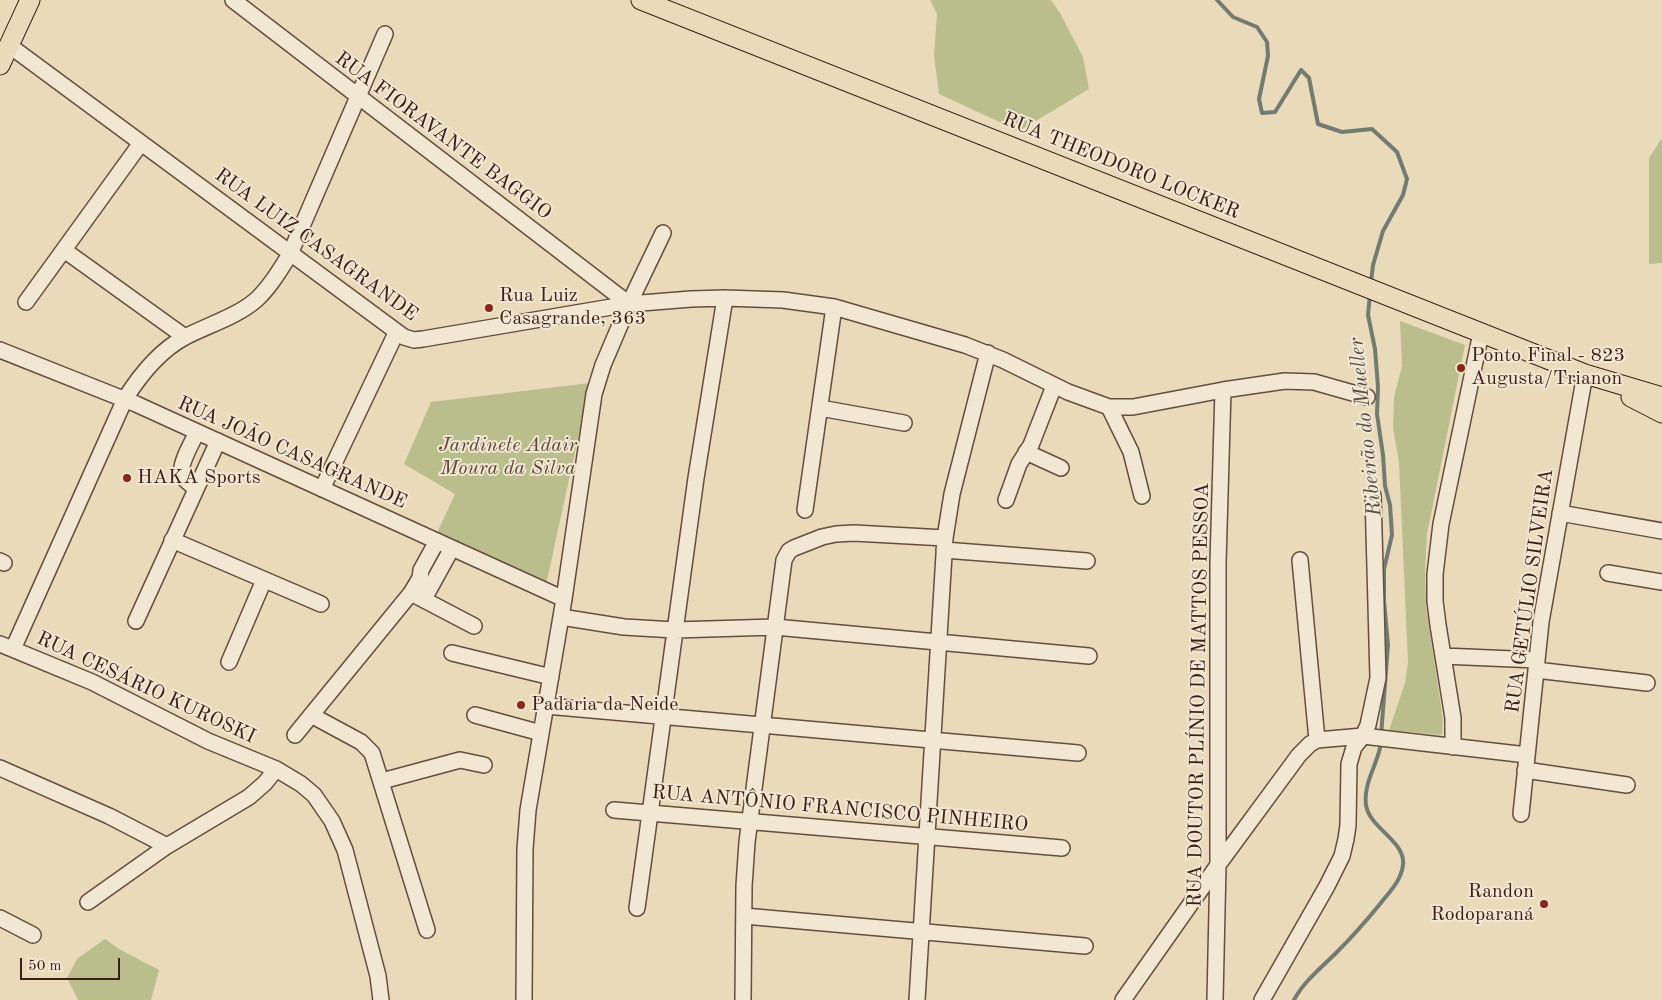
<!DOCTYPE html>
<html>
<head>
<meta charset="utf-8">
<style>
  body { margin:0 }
  #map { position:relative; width:1662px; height:1000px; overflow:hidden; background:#e9daba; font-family:"Old Standard TT",serif }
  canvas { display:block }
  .scale { position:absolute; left:20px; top:958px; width:100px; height:22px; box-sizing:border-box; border:2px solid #3b1e14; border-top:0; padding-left:6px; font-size:15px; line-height:18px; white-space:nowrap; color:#3b1e14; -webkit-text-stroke:4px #f1e7d2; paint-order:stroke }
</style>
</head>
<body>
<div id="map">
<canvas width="1662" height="1000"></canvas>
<div class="scale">50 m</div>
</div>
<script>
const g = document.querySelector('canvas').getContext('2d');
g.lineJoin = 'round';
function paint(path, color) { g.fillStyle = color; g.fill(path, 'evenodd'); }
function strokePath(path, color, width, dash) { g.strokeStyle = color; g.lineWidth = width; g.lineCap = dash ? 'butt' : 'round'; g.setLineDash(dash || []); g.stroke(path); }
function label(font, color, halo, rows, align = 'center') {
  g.font = font + ' "Old Standard TT",serif'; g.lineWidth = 4; g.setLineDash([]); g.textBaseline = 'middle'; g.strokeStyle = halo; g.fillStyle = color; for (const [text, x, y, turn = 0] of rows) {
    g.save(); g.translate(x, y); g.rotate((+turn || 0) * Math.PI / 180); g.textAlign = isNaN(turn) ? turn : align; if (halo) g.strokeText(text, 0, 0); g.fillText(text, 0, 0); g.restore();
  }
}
paint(new Path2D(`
  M930 0H1051L1060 13 1083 57 1089 89 1019 131 939 94 934 56 937 14Z
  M1662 138V263L1649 264V158Z
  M1400 321 1465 345 1427 534 1425 570 1426 606 1443 720 1442 735 1389 730 1405 683 1408 662 1399 462 1393 428 1394 397 1402 366Z
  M590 383 546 585 437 533 455 494 404 464 431 402Z
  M105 939 119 949 159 970 151 1000H78L67 978 77 959Z`), '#babe8d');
strokePath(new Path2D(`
  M1217 0 1233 17 1257 27 1267 42 1268 56 1259 99 1262 113 1275 112 1301 70 1309 78 1318 124 1342 132 1372 129 1397 152 1407 179 1403 195 1383 231 1373 265 1371 282
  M1370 294 1368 315 1375 349 1378 387 1377 414 1383 455 1385 486 1390 505 1392 535 1384 569V601L1388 645 1381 736
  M1294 1000C1304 981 1322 967 1337 952 1352 937 1367 920 1380 904 1390 891 1401 881 1403 865 1406 841 1369 828 1366 805 1363 783 1378 764 1381 743`), '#727c72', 4);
const minor = new Path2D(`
  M233 0 629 304
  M10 46 404 337 414 340 423 339 629 304 691 299 725 298 783 300 834 307 965 345 1003 360 1068 392 1109 407H1133L1223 390 1285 381 1314 382 1367 397
  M64 250 185 337
  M26 302 141 143
  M0 350 136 404 564 599
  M1109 407 1131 452 1142 496
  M820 408 904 423
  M1026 452 1061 468
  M195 488C191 484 183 480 182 474 179 464 193 441 197 432
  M322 489 396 333
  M1006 500 1019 464 1031 445 1054 386
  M805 510 834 307
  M1560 513 1662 531
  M172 540 321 604
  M944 550 1087 561
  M1300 560 1317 740
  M0 561 4 563
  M1608 573 1662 582
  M411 593 474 626
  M424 599 452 548
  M561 617 624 627 675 630 775 627 1089 656
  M136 621 218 441
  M0 644 92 682 208 741 276 769 301 784 314 795 332 821 345 850 378 976 381 1000
  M13 649 125 399C140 375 159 351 185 337 208 325 236 317 256 300 270 287 280 270 290 254L385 34
  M452 653 551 677
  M1443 656 1537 660
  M229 662 264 580
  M1536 670 1647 683
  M546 706 1078 753
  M311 715 361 742 372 753 427 930
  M475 715 541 733
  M295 735 411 593 420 578 421 570 437 541
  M1453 747V718L1438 625 1435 601V574L1441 524 1481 333
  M0 768 109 816 167 846
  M1525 770 1627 785
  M382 781 460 760 484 765
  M614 810 1062 848
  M1521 814 1541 622 1585 374
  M88 902 167 846 249 797 265 783 276 769
  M637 908 696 478 725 298
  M744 916 1085 946
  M0 918 33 935
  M524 1000 525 849 528 810 564 599 594 394 603 365 629 304 663 233
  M743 1000 744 886 747 842 784 560 789 551 794 548 822 537 836 534 854 533 945 538
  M917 1000 945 538 952 494 988 353
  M1123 1000 1218 865 1299 755 1310 744 1317 740 1363 736 1527 755
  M1215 1000 1218 865V563L1223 390
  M1262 1000 1327 886 1342 856 1346 839 1348 825 1349 764 1354 747 1363 736 1368 725 1378 678 1373 495`);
const major = new Path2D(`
  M641 0 1585 374 1662 397
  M0 65 30 0
  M1631 397 1662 413`);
strokePath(minor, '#664d3e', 18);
strokePath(major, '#3b1e14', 21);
strokePath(minor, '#f1e7d2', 15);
strokePath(major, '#e9daba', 19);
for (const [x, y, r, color] of [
  [489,308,5,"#8f2418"],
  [1461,368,5,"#8f2418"],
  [127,478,5,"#8f2418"],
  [521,705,5,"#8f2418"],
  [1544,904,5,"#8f2418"]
]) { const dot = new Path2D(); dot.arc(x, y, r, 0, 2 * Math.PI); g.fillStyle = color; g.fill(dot); strokePath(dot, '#f1e7d2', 2); }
label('20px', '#3b1e14', '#f1e7d2', [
  ["RUA FIORAVANTE BAGGIO",443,136,37],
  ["RUA THEODORO LOCKER",1121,166,22],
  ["RUA LUIZ CASAGRANDE",316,245,36],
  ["RUA JOÃO CASAGRANDE",292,453,24],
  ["RUA GETÚLIO SILVEIRA",1530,591,-82],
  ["RUA CESÁRIO KUROSKI",146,688,25],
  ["RUA DOUTOR PLÍNIO DE MATTOS PESSOA",1199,695,-89],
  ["RUA ANTÔNIO FRANCISCO PINHEIRO",840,809,5]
]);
label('20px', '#3b1e14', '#f1e7d2', [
  ["Rua Luiz",499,296],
  ["Casagrande, 363",499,319],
  ["Ponto Final - 823",1471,356],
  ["Augusta/Trianon",1471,379],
  ["HAKA Sports",137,478],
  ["Padaria da Neide",531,705],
  ["Randon",1534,892,"right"],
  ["Rodoparaná",1534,915,"right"]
], 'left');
label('italic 20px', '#5b4632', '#f1e7d2', [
  ["Jardinete Adair",508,446],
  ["Moura da Silva",508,469]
]);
label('italic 21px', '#574d43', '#f1e7d2', [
  ["Ribeirão do Mueller",1366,427,-96]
]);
</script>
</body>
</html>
